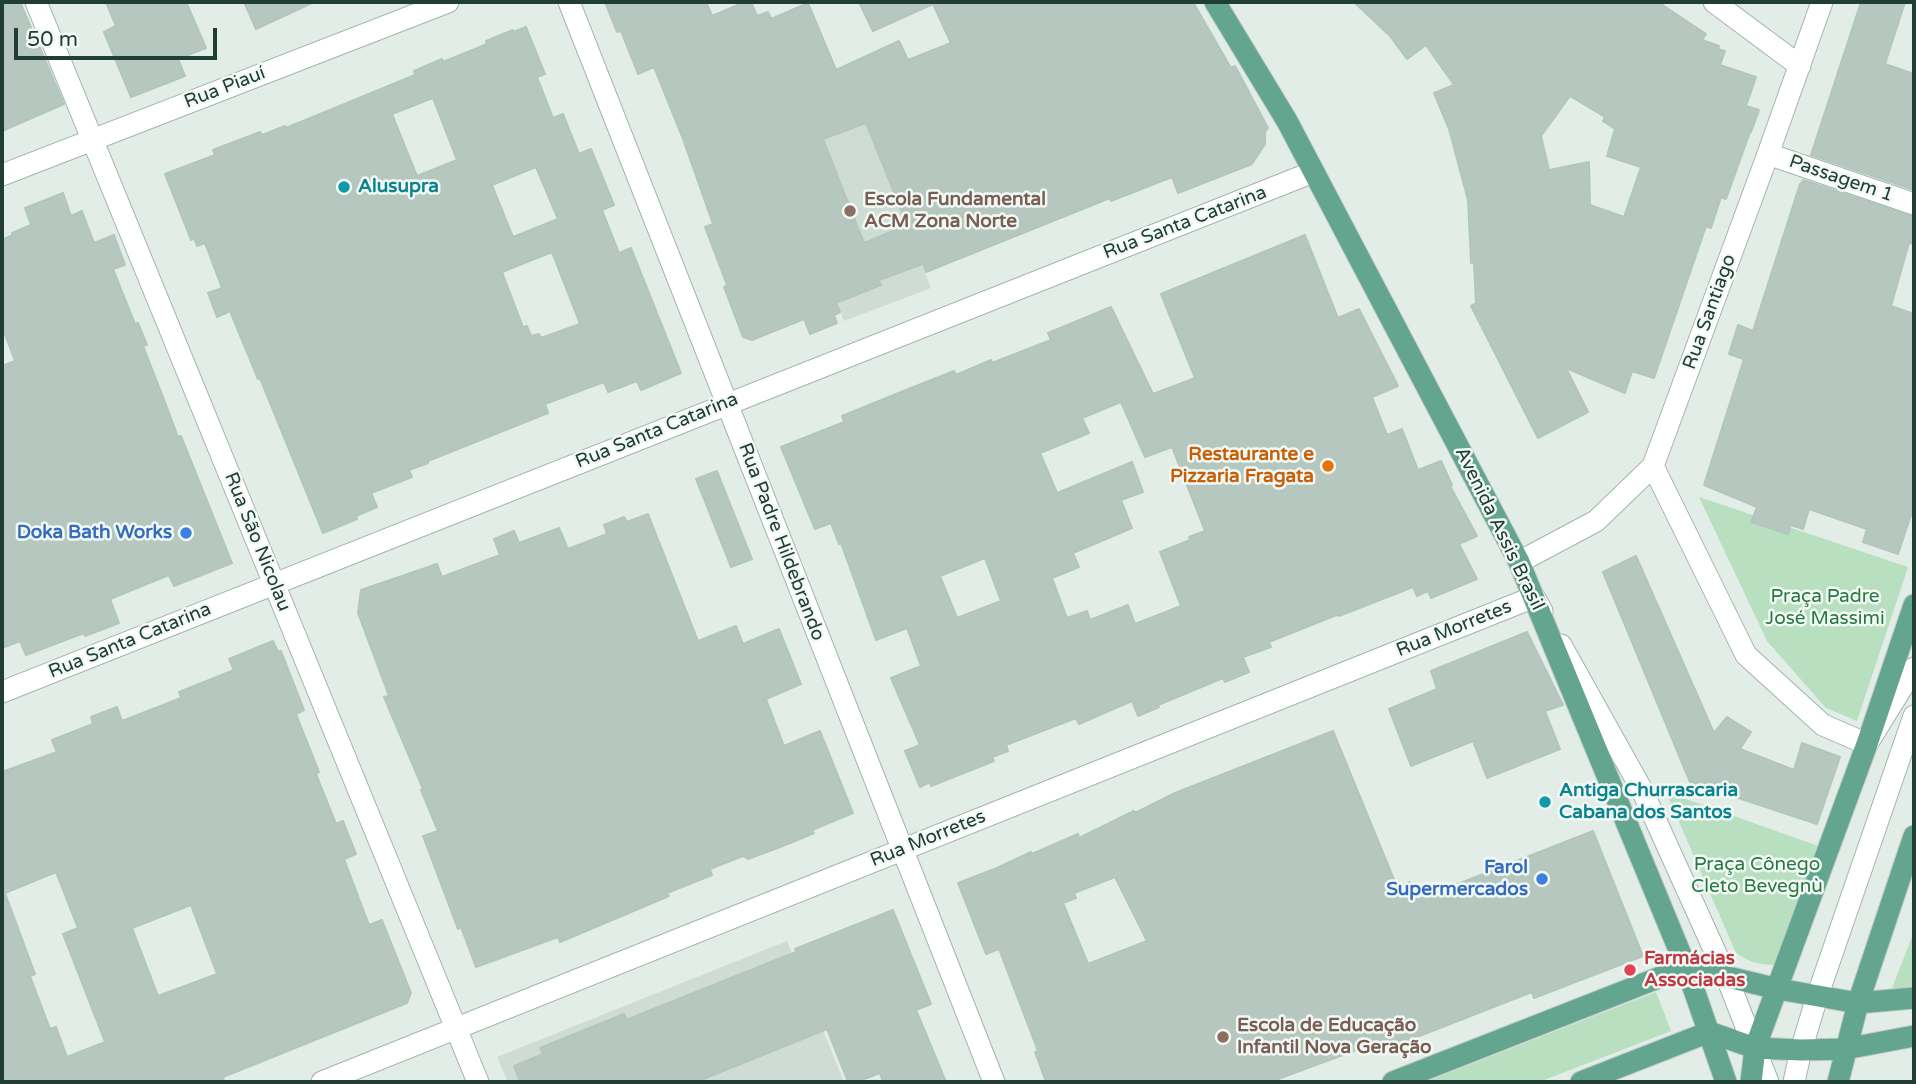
<!DOCTYPE html>
<html>
<head>
<meta charset="utf-8">
<style>
  body { margin:0 }
  #map { position:relative; width:1916px; height:1084px; overflow:hidden; background:#e1ede6; font-family:"Varela Round",sans-serif }
  canvas { display:block }
  .frame { position:absolute; inset:0; border:4px solid #203e34; pointer-events:none }
  .scale { position:absolute; left:14px; top:28px; width:203px; height:32px; box-sizing:border-box; border:4px solid #203e34; border-top:0; padding-left:9px; font-size:21px; line-height:24px; white-space:nowrap; color:#203e34; -webkit-text-stroke:5px #f2f9f5; paint-order:stroke }
</style>
</head>
<body>
<div id="map">
<canvas width="1916" height="1084"></canvas>
<div class="frame"></div>
<div class="scale">50 m</div>
</div>
<script>
const g = document.querySelector('canvas').getContext('2d');
g.lineJoin = 'round';
function paint(path, color) { g.fillStyle = color; g.fill(path, 'evenodd'); }
function strokePath(path, color, width, dash) { g.strokeStyle = color; g.lineWidth = width; g.lineCap = dash ? 'butt' : 'round'; g.setLineDash(dash || []); g.stroke(path); }
function label(font, color, halo, rows, align = 'center') {
  g.font = font + ' "Varela Round",sans-serif'; g.lineWidth = 5; g.setLineDash([]); g.textBaseline = 'middle'; g.strokeStyle = halo; g.fillStyle = color; for (const [text, x, y, turn = 0] of rows) {
    g.save(); g.translate(x, y); g.rotate((+turn || 0) * Math.PI / 180); g.textAlign = isNaN(turn) ? turn : align; if (halo) g.strokeText(text, 0, 0); g.fillText(text, 0, 0); g.restore();
  }
}
paint(new Path2D(`
  M858 101 931 288 844 321 769 134Z
  M787 941 844 1082H508L497 1057Z`), '#cfdcd5');
paint(new Path2D(`
  M1699 497 1908 567 1857 721 1826 708 1767 641Z
  M1666 792 1821 847 1776 965C1760 965 1749 962 1736 953Z
  M1914 932V988H1892Z
  M1656 992 1671 1031 1539 1082H1425Z`), '#b8dfc0');
const building = new Path2D(`
  M2 2H20L64 104 2 131Z
  M106 2H186L206 48 178 59 185 76 131 97 104 32 116 26Z
  M244 2H314L256 29Z
  M605 2H706L712 16 745 2H751L757 16 768 12 771 19 808 3 836 70 899 41 908 60 951 43 933 4 873 31 859 2H1193L1231 68 1235 66 1268 128 1265 132V144L1252 164 1178 193 1172 177 1111 201 1110 198 926 272 923 264 879 280 881 285 836 303 840 312 834 315 837 323 810 334 804 319 752 340 743 337 724 287 727 285 705 227 713 224 683 139 654 67 638 74 621 31 617 32ZM866 123 907 225 864 243 823 139Z
  M1354 2H1658L1706 34 1702 40 1719 46 1718 49 1725 51 1720 65 1756 77 1746 106 1759 110 1751 132H1750L1726 199 1721 197 1711 228 1706 226 1654 378 1632 371 1625 393 1566 368 1588 412 1538 438 1471 306 1476 303 1474 262 1471 263 1468 200 1449 129 1434 93 1454 85 1426 45 1407 59 1390 36ZM1570 96 1605 117 1603 121 1615 129 1607 156 1641 167 1624 217 1590 205 1589 162 1549 170 1541 136Z
  M1861 2H1905L1885 64 1914 74V190L1811 155Z
  M526 27 545 74 537 77 553 118 563 114 579 154 591 149 614 205 602 210 619 253 631 248 681 373 641 390 637 381 608 392 604 382 545 404 548 413 428 461V463L409 470 412 477 371 493 377 507 356 516 357 519 323 533 260 378 258 379 230 311 217 317 208 293 222 288 205 243 197 246 194 238 191 240 165 174 215 155 213 150 260 132 262 135 285 126 286 128 415 75 414 71 442 59 443 62 487 44 486 41 513 30V32ZM433 98 457 160 417 176 392 114ZM536 167 558 219 513 237 492 185ZM552 252 580 324 541 338 539 334 531 336 527 326 523 327 502 272Z
  M1803 180 1914 217V244L1909 243 1891 306 1914 314V506L1898 554 1863 542 1867 529 1809 509 1803 529 1791 525 1788 534 1751 522 1757 507 1704 485 1744 359 1729 354 1738 325 1753 331 1800 184H1801Z
  M63 193 71 216 82 211 94 243 114 235 125 265 113 269 135 324 138 323 147 345 143 346 163 397 178 437 181 436 232 563 174 586 169 575 110 599 119 623 85 636 84 633 26 655 20 641 2 648V366L15 361 2 326V240L13 235 12 233 31 225 25 208Z
  M1305 235 1338 318 1359 309 1398 386 1372 397 1387 435 1402 429 1418 470 1441 461 1452 485 1450 486 1477 536 1459 544 1477 579 1431 598 1428 591 1417 596 1413 587 1339 616V614L1269 642 1271 647 1243 657 1249 672 1225 682 1223 678 1158 705 1159 707 1138 716 1132 701 1079 724 1076 718 1006 745 1008 751 992 757 994 761 931 786 930 782 920 787 905 751 920 745 891 678 921 666 907 628 876 640 841 543 839 544 831 523 815 529 781 447 844 422 842 416 901 392 954 371 956 375 991 360 992 363 1051 340 1048 333 1111 307 1153 394 1195 378 1161 294ZM1121 402 1145 457 1172 447 1205 531 1189 537 1190 540 1160 552 1181 606 1135 624 1128 605 1090 620 1087 611 1067 618 1052 578 1079 567 1073 553 1132 528 1121 500 1143 492 1132 462 1057 493 1040 453 1089 433 1082 418ZM985 558 1001 601 957 618 940 576Z
  M717 471 752 559 731 567 696 479Z
  M648 514 698 641 736 626 743 644 779 629 801 684 766 699 784 746 820 731 853 813 812 830 814 833 788 844 748 859 743 856 710 869 712 875 667 893 669 896 560 942 558 937 476 967 461 927 458 929 423 836 438 831 421 790 423 789 384 697 389 696 358 613 361 590 437 564 442 577 500 555 494 539 514 531 519 543 559 528 568 549 607 534 604 525 624 517 627 522Z
  M1636 556 1714 733 1727 717 1751 732 1740 749 1794 770 1802 743 1840 757 1817 824 1690 782 1603 572Z
  M1527 632 1563 705 1545 711 1560 749 1487 778 1473 741 1411 766 1389 709 1437 689 1431 671Z
  M273 641 278 652 281 651 304 710 296 714 319 772 316 774 336 824 343 821 356 854 344 859 369 925 382 920 411 993 407 1003 223 1077 224 1082H5L2 1073V772L57 752 52 740 93 724 91 717 117 707 122 721 181 698 179 692 234 670 229 659ZM56 872 78 928 63 934 105 1042 67 1057 56 1027 50 1029 30 976 35 974 5 893ZM191 905 217 974 158 996 132 928Z
  M1333 731 1397 887 1410 882 1417 900 1593 831 1643 956 1534 998 1532 992 1381 1051 1378 1042 1270 1082H1046L1035 1052 1038 1051 999 949 986 954 958 883 997 868 1031 852 1032 854 1078 834 1079 838 1134 811 1135 813 1175 793ZM1115 877 1147 941 1088 964 1063 903 1076 898 1074 893Z
  M893 910 931 1004 916 1010 946 1082H883L880 1073 856 1082H848L827 1029 696 1082H520L514 1066 543 1054 540 1048 624 1014 626 1020 796 952 795 949Z`);
paint(building, '#b6c7bf');
strokePath(building, '#b3c6bd', 2);
const minor = new Path2D(`
  M36 2 478 1082
  M569 2 994 1082
  M1714 2 1800 66
  M1768 154 1914 204
  M2 175 448 2
  M1653 466 1746 655 1823 725 1867 744 1914 668
  M1519 562 1596 521 1653 466 1768 154 1822 2
  M1561 645 1642 790 1727 978 1768 1082
  M2 692 1313 172
  M322 1082 1534 597 1542 611
  M1794 1082 1801 1050 1817 997 1914 716`);
const major = new Path2D(`
  M1215 2 1287 121 1519 562 1686 967 1726 1082
  M1686 967 1778 989 1858 1003 1914 998
  M1709 1032 1755 1048 1801 1050 1845 1049 1914 1036
  M1393 1082 1686 967
  M1581 1082 1709 1032
  M1751 1082 1755 1048 1867 744 1914 605
  M1838 1082 1858 1003 1914 836`);
strokePath(minor, '#a3b5ad', 23);
strokePath(major, '#c1c9c6', 23);
strokePath(minor, '#fff', 21);
strokePath(major, '#63a58f', 21);
for (const [x, y, r, color] of [
  [344,187,7,"#0f9aa8"],
  [850,211,7,"#8d6e63"],
  [1328,466,7,"#e8710a"],
  [186,533,7,"#3f7fe0"],
  [1545,802,7,"#0f9aa8"],
  [1542,879,7,"#3f7fe0"],
  [1630,970,7,"#e0444e"],
  [1223,1037,7,"#8d6e63"]
]) { const dot = new Path2D(); dot.arc(x, y, r, 0, 2 * Math.PI); g.fillStyle = color; g.fill(dot); strokePath(dot, '#f2f9f5', 2.5); }
label('19px', '#203e34', '#f2f9f5', [
  ["Rua Piauí",225,88,-21],
  ["Passagem 1",1841,179,19],
  ["Rua Santa Catarina",1185,223,-21],
  ["Rua Santiago",1710,312,-70],
  ["Rua Santa Catarina",657,431,-22],
  ["Avenida Assis Brasil",1499,529,64],
  ["Rua São Nicolau",257,542,68],
  ["Rua Padre Hildebrando",781,542,69],
  ["Rua Morretes",1454,629,-22],
  ["Rua Santa Catarina",130,641,-22],
  ["Rua Morretes",928,839,-22]
]);
label('bold 19px', '#0d838f', '#f2f9f5', [
  ["Alusupra",358,187],
  ["Antiga Churrascaria",1559,791],
  ["Cabana dos Santos",1559,813]
], 'left');
label('bold 19px', '#785e54', '#f2f9f5', [
  ["Escola Fundamental",864,200],
  ["ACM Zona Norte",864,222],
  ["Escola de Educação",1237,1026],
  ["Infantil Nova Geração",1237,1048]
], 'left');
label('bold 19px', '#c56008', '#f2f9f5', [
  ["Restaurante e",1314,455],
  ["Pizzaria Fragata",1314,477]
], 'right');
label('bold 19px', '#366cbe', '#f2f9f5', [
  ["Doka Bath Works",172,533],
  ["Farol",1528,868],
  ["Supermercados",1528,890]
], 'right');
label('19px', '#287841', '#f2f9f5', [
  ["Praça Padre",1825,597],
  ["José Massimi",1825,619],
  ["Praça Cônego",1757,865],
  ["Cleto Bevegnù",1757,887]
]);
label('bold 19px', '#be3a42', '#f2f9f5', [
  ["Farmácias",1644,959],
  ["Associadas",1644,981]
], 'left');
</script>
</body>
</html>
